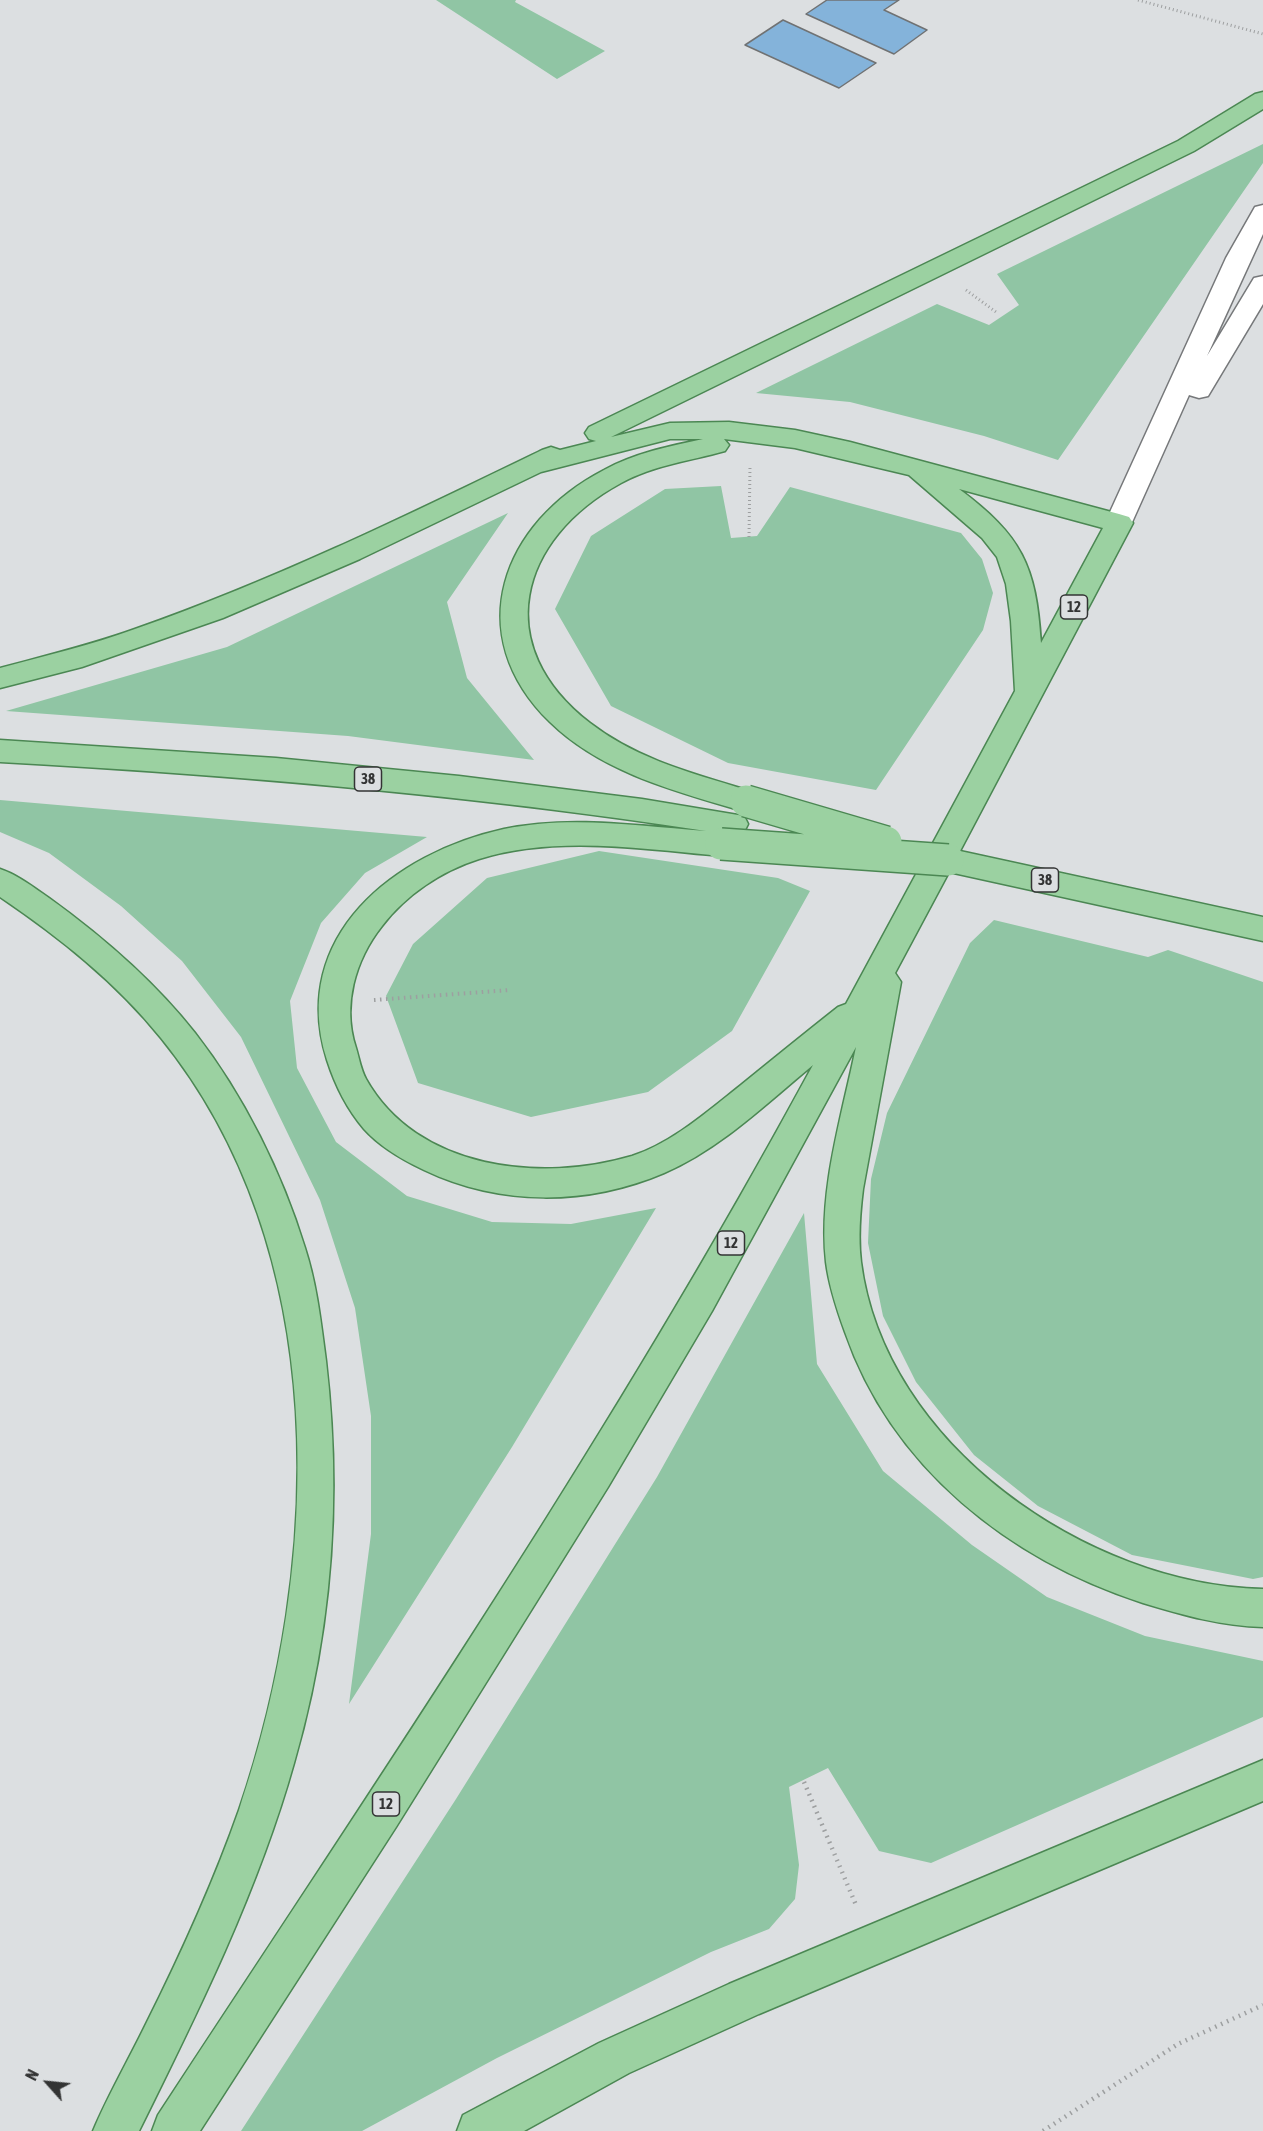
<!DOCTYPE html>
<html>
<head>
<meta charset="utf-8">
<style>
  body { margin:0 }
  #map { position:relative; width:1263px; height:2131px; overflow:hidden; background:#dcdfe1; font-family:"Asap Condensed",sans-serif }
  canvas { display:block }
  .north { position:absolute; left:18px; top:2053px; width:60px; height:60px; -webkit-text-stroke:4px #dcdfe1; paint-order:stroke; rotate:297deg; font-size:16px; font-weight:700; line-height:24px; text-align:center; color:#333434 }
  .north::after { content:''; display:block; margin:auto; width:21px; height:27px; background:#333434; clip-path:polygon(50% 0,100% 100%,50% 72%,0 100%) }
</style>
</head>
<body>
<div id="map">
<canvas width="1263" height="2131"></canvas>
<div class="north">N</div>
</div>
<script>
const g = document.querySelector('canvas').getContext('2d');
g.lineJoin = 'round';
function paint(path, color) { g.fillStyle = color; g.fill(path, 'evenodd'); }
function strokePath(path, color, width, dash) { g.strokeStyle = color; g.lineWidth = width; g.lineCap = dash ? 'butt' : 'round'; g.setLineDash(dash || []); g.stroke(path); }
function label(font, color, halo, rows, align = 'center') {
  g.font = font + ' "Asap Condensed",sans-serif'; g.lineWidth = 6; g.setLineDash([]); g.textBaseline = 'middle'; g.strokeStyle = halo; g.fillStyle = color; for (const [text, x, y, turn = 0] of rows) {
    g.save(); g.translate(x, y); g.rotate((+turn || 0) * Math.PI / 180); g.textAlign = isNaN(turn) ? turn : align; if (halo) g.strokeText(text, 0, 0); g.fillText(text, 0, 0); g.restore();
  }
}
paint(new Path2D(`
  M436 0H516L515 2 605 51 557 79Z
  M1263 144V163L1058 460 984 436 850 402 756 393 937 304 989 325 1019 305 997 274Z
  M721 486 731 538 757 536 790 487 961 533 982 559 993 593 983 630 876 790 728 763 611 706 555 609 591 536 665 489Z
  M508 513 447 602 467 678 534 760 348 736 6 711 227 647Z
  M0 800 427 837 365 873 321 923 290 1001 297 1068 336 1142 407 1196 492 1222 571 1224 656 1208 512 1447 349 1704 371 1534V1416L355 1308 320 1200 241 1037 182 961 121 906 49 853 0 832Z
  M599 851 778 878 810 891 732 1031 648 1092 531 1117 418 1083 386 996 413 944 487 878Z
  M994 920 1148 957 1168 950 1263 982V1577L1253 1579 1132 1555 1038 1506 974 1455 916 1382 883 1316 868 1243 871 1179 887 1113 970 943Z
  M804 1213 817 1364 883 1471 972 1545 1047 1597 1145 1636 1263 1661V1717L931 1863 879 1851 828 1768 789 1787 799 1865 795 1899 769 1929 711 1952 497 2058 362 2131H241L456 1799 657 1477Z`), '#90c5a4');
const building = new Path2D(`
  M827 0H899L884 10 927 30 894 54 806 14Z
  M783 20 876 63 839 88 745 45Z`);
paint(building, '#84b3da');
strokePath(building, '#707273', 1.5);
const secondary = new Path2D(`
  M1263 205V234L1207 356 1254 278 1263 276V304L1208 396 1199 398 1189 395 1129 529 1119 532 1109 529 1105 523 1226 258 1255 207Z`);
const primary = new Path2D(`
  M1263 92V109L1194 151 611 437 670 423 729 422 795 430 850 442 1119 514 1129 517 1133 523 960 851 1263 917V941L949 872 895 973 901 982 863 1189C860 1213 858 1237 861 1262 884 1444 1087 1585 1263 1589V1627C1221 1626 1183 1615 1143 1603 1010 1560 892 1468 845 1332 837 1310 829 1286 826 1262 818 1191 842 1116 856 1047L712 1311 608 1487 396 1827 200 2131H152L158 2115C384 1770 617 1428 813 1065 767 1103 720 1149 664 1173 587 1206 499 1206 424 1170 403 1160 380 1147 364 1129 347 1109 335 1085 327 1060 288 936 395 853 504 829 570 815 640 826 706 831 472 795 236 775 0 762V740L276 758 459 776 642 799 744 816 748 824 744 832 729 835 736 844 732 852 721 856C641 849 557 835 479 859 441 871 406 895 382 926 355 960 342 1006 356 1048 359 1058 361 1070 366 1079 417 1170 541 1183 632 1156 672 1143 708 1111 741 1085 773 1059 805 1033 838 1007L846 1004 1015 691 1011 621 1006 584 997 557 982 538 909 475 795 448 724 439 729 445 725 451C690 461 654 465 621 483 518 539 490 646 590 723 639 761 699 775 757 793L761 801 757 809 746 812C678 792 602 773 550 722 460 634 502 523 604 470 635 453 670 446 703 439H670L541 472 360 559 223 618 82 667 0 688V668C45 656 91 645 135 629 275 580 408 515 542 450L551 447 560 450 596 441 589 439 585 433 589 427 1178 141 1255 94ZM959 489 1103 528 1041 643C1036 565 1022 536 959 489Z
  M0 869C18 875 33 887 49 898 103 937 154 981 195 1033 244 1096 282 1173 305 1248 317 1285 321 1323 326 1361 342 1497 332 1632 294 1763 258 1891 198 2012 139 2131H93C108 2095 128 2061 145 2026 180 1956 213 1884 239 1810 323 1564 333 1250 161 1038 116 982 59 937 0 897Z
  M1263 1760V1801L759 2014 629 2073 524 2131H457L463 2115 599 2043 729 1984Z`);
strokePath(secondary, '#76787a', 3);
strokePath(primary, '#4b8753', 3);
strokePath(new Path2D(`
  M1138 0 1263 34
  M966 290 996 312
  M749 537 750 466`), '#9d9fa0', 3, [1, 3]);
strokePath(new Path2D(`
  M374 1000 510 990`), '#9d9fa0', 4, [1.5, 4.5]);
strokePath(new Path2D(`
  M804 1782 856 1905
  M1043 2131 1178 2044 1263 2005`), '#9d9fa0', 4.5, [1.5, 5]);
paint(secondary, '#fff');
paint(primary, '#9bd1a1');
const primaryBridge = new Path2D(`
  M746 801 886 842
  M721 844 948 860`);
strokePath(primaryBridge, '#4b8753', 34, []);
strokePath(primaryBridge, '#9bd1a1', 31);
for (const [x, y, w] of [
  [1074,607,27],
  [368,779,27],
  [1045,880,27],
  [731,1243,27],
  [386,1804,27]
]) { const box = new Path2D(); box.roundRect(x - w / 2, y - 12, w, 24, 4.5); g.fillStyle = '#dcdfe1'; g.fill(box); strokePath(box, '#333434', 1.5); }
label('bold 15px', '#333434', null, [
  ["12",1074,607],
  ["38",368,779],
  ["38",1045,880],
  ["12",731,1243],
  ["12",386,1804]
]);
</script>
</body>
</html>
